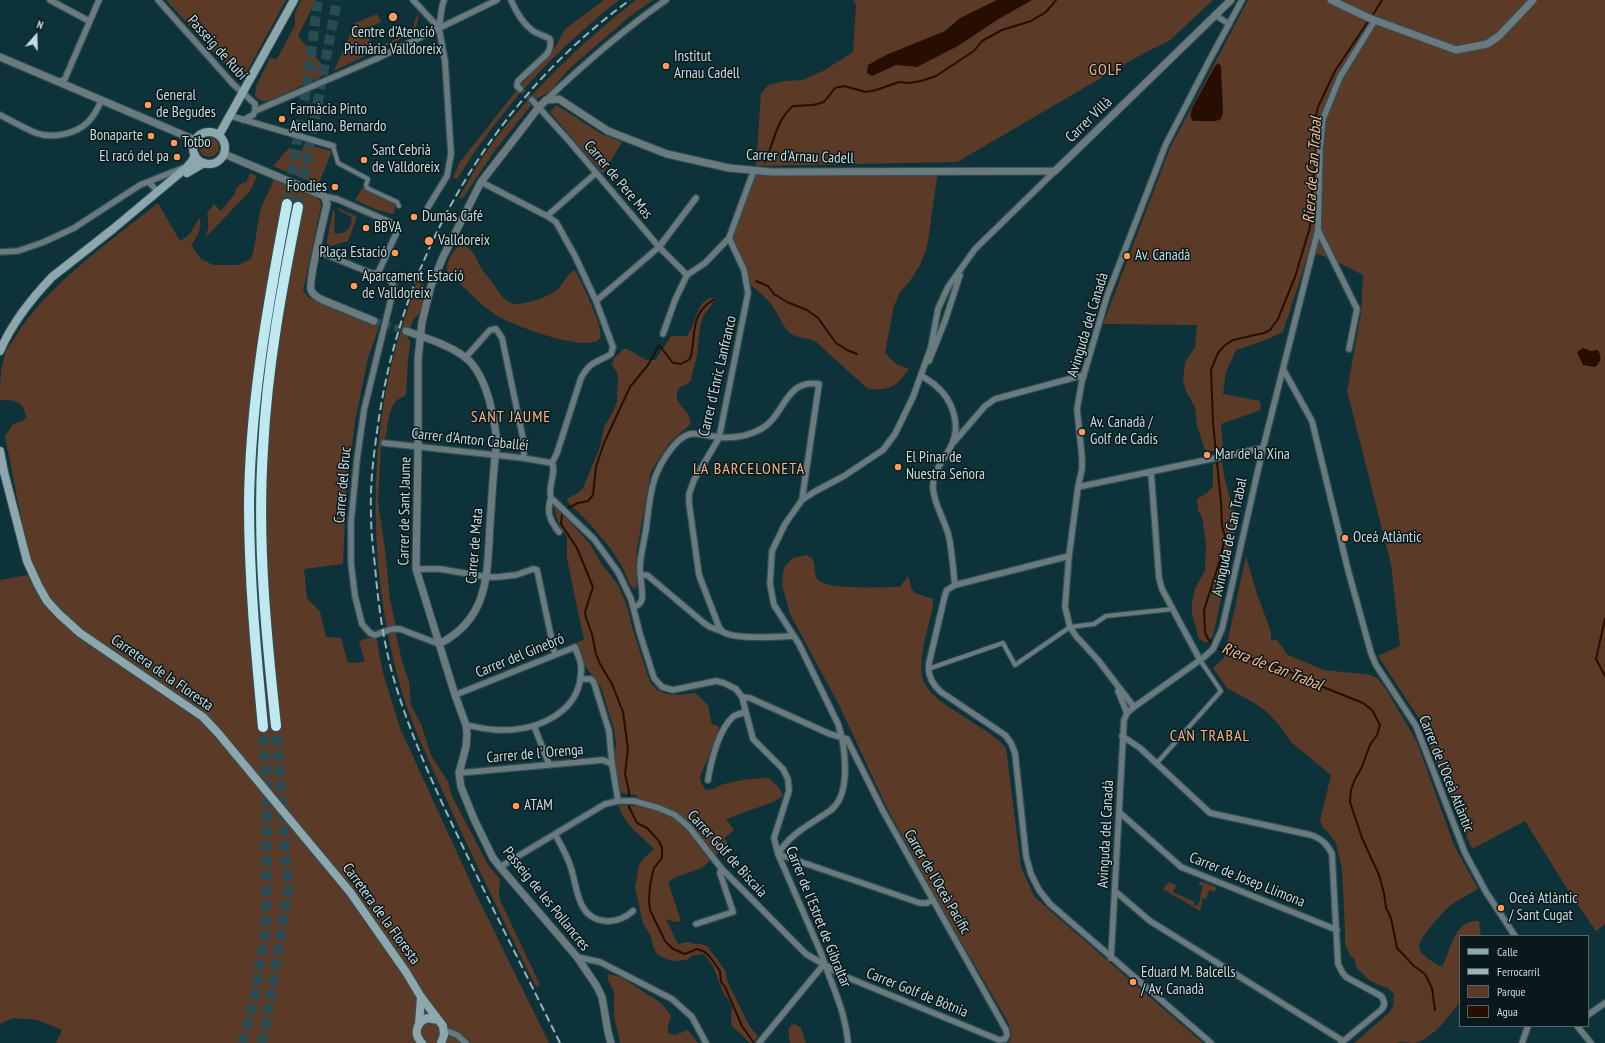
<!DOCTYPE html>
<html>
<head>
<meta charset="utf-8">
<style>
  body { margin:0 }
  #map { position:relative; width:1605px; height:1043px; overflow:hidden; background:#0e3239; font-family:"PT Sans Narrow",sans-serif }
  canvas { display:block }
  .legend { position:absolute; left:1459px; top:935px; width:130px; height:92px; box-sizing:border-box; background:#09181a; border:1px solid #556669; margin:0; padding:5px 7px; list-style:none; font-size:12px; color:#c8dbdf }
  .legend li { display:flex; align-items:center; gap:8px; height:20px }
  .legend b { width:20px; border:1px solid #556669 }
  .north { position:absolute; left:16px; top:16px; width:40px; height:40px; -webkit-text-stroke:3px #09181a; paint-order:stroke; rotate:20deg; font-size:11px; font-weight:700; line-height:16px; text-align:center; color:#c8dbdf }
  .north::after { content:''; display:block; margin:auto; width:14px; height:18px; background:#c8dbdf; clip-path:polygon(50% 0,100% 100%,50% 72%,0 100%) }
</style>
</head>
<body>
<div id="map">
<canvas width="1605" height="1043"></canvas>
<ul class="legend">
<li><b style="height:5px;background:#8da7ac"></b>Calle</li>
<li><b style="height:5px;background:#9ab1b6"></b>Ferrocarril</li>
<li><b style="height:11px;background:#5b3b27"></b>Parque</li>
<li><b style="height:11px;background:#280e00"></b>Agua</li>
</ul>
<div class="north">N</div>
</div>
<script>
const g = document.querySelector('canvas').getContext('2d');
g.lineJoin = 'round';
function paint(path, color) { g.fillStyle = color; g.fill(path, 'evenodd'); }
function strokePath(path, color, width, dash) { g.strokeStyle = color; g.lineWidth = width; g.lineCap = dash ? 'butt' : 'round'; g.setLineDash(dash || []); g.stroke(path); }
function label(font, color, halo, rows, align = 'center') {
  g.font = font + ' "PT Sans Narrow",sans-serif'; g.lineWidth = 3; g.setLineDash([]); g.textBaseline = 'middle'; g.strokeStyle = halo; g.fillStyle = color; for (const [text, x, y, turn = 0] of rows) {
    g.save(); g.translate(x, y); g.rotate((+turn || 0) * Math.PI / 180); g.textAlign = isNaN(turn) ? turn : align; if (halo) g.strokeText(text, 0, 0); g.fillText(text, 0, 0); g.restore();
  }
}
paint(new Path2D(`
  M166 0H286L244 77 238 79Z
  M301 0H316L298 36 329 73 273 99C266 102 261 103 255 96L256 86 270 58 277 59 295 25V13Z
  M604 0H619C567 41 523 85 484 139 474 151 466 166 457 179L453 177 460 162 521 85 556 46 565 29Z
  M636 0H653L629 17 569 69 549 92 536 99 496 149 462 199 459 197C469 181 478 163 489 148 532 90 580 44 636 0Z
  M853 0H1213L1169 41 1144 53 957 162 756 166 761 94 768 85 785 81 802 80 823 71 853 52 856 5Z
  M1248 0H1605V924L1596 931 1571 895 1525 821 1472 849 1440 773 1422 723 1378 656 1400 646 1391 564 1347 391 1361 313 1363 275 1327 257 1309 252 1283 332 1263 341 1236 350 1226 372 1223 394 1260 401 1261 410 1221 424 1223 448 1206 453 1197 426 1195 407 1186 391 1183 380 1185 362 1195 347 1197 325 1103 324 1170 148Z
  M377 14 381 22 365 29 374 49 412 31 416 17 419 14 415 32 334 71 355 23Z
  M556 105 602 134 622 142 603 174 550 112Z
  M199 147a10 10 0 1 1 20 0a10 10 0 1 1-20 0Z
  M304 144 332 151 318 185 273 166 289 148 302 151Z
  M754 170 938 171 927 247 920 265 910 281 900 292 894 306 885 353 896 364 909 369C897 386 890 391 868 389L816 342C807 337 798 339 790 333 784 328 781 320 777 313 770 301 758 289 746 283L729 238Z
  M250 173 257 176 250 191 205 238C209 229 209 223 207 213L214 204 221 211 236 192 235 190 239 185 244 182 246 183Z
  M274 179 316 197 320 201 321 206 303 291 309 298 379 327 368 358 355 422 346 492 343 564 304 569 307 598 320 612 326 637 341 638 348 663 365 662 359 641 376 636 383 673 400 728 475 892 549 1043H56L62 1030 38 1020 13 1018 0 1024V580L34 574 24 533 5 436 13 424 23 421 26 417C23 400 14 400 0 400 0 384 0 370 5 354 6 349 11 344 14 339 45 286 111 241 158 203L180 241 189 235 200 217C201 230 199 234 191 245L201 259 213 265H238L251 259C257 242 256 223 262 205 266 197 271 188 274 179Z
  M363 187 395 202 396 205 393 214 377 210 355 200Z
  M338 208 357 217 348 241 327 247V240L333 210 335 211 334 233C346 236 351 228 352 217L338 210Z
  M463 245C473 248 476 259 481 268 484 273 489 277 492 282 498 291 506 306 519 304 532 302 549 297 559 288 564 283 568 272 575 270 580 279 605 330 600 338 589 355 510 324 496 315 478 304 465 286 448 273 444 264 454 247 463 245Z
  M417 282 424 285 425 298 423 307 420 313 413 320 407 337 410 341V347L408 359 406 395 397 400 393 405 389 415 386 435 381 445 378 502 385 549 390 599 396 627V634L402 661 409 682 411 705 421 724 431 755 448 782 452 796 488 865 500 879 499 893 500 900 540 985 536 987C504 922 473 858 443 792 426 754 407 715 397 674 372 575 368 471 390 371 397 341 407 311 417 282Z
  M710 298H714C714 305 706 310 703 317 698 331 699 345 696 360 694 367 692 373 691 381 688 385 681 385 678 390 671 404 694 412 690 425L670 442 651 471 637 549 636 574 637 586 635 589 630 585 623 568 611 549 590 524 568 502 567 499C572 495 579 494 583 488L600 447 604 427 613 412 617 402 618 375 612 364 614 358 624 349H627L646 360H655L671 336H687C696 325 695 304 710 298Z
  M1222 462 1225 480 1232 506 1235 527 1226 575 1213 636 1206 643 1199 639 1192 614V603L1195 589 1205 570 1206 544 1202 517 1198 511 1197 499 1207 493 1213 486V464Z
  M554 504 590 544 601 563 618 585 627 606 632 627 650 682 657 690 667 694 680 695 695 693C699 697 707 702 709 708 710 713 710 719 712 724L718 726 720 731 700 776 701 783 706 790C716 790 716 786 724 784 738 780 754 778 768 778L779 787 783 796 773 802 726 819 734 830 724 838 728 843 702 868 676 877 668 882 681 921 676 922 666 919 678 944 688 942 695 944H701L707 946 725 970 728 983 750 1027 758 1036 753 1043H750L731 1025 732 1006 723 992 713 966 704 954 693 955 687 960 672 961 664 958 656 953 652 943 651 936 643 924 635 887 639 865 645 857 654 849C648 842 639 836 633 829 626 822 622 814 618 805L637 806V795L621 793 614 760 616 744 614 729 601 687 585 666 577 642 584 640 567 559V536L562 530 556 516Z
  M806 555 812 558C816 565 813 576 819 581 832 590 883 587 900 587L908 576 910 581 911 588 915 593 933 599V606C929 625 915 668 925 684 933 700 960 713 975 724 986 731 998 738 1006 748L1021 867 1034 896 1055 915 1203 1043H1008L1012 1036 1008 1022 941 907 888 810 840 707 790 614 782 585 783 572 785 566 793 558Z
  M1246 556 1256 591 1271 632V641L1276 639 1288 655 1324 670 1371 675 1377 678 1386 689 1417 742 1454 845 1478 889C1469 894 1459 899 1451 905 1444 911 1419 937 1419 947 1420 956 1435 963 1442 967 1451 950 1454 919 1479 921L1481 936H1460V1002C1450 1015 1431 1041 1414 1043 1408 1043 1403 1041 1396 1043H1354L1390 1012 1393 1006 1394 994 1389 989 1370 981 1356 967 1355 960 1350 955 1345 944V931L1342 869 1336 843 1328 832 1323 828 1320 821 1331 775 1292 743 1280 726 1267 712 1256 704 1227 688 1213 668 1224 658Z
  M1200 881 1216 887 1215 892 1209 890 1206 899 1203 898 1200 911 1163 889 1169 882 1176 885 1173 892 1195 902 1194 904 1197 906 1201 898 1200 897 1203 886 1199 885Z
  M608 974 621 977 661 1003 671 1015 668 1027V1033L675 1035 688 1030 698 1043H620L614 1017V992L608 980Z
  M795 1024 801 1028 806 1043H790L788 1030 791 1025Z`), '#5b3b27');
paint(new Path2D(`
  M997 0H1032L997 20 958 46 917 67 896 65 872 76 867 73 868 65 886 55 945 31 960 18Z
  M1218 63 1221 66 1223 113 1221 119 1216 121H1193C1189 117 1191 113 1192 108L1215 66Z
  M1583 348 1591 351 1598 350C1602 358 1601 362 1595 367L1583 365 1577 352Z`), '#280e00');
strokePath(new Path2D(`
  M1372 16 1382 0
  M1369 20 1335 71 1318 107 1315 120 1316 158 1312 189 1310 227 1295 277 1278 319 1270 330 1264 333 1233 340 1224 346 1218 353 1211 370 1213 423 1221 502 1222 526 1225 536 1220 560 1204 610 1205 632 1208 639 1219 649 1286 670 1318 685 1363 703 1372 710 1380 725 1377 735 1370 745 1361 769 1355 779 1351 790 1350 802 1362 838 1379 875 1384 893 1386 908 1391 918 1397 948 1414 966 1425 974 1432 988 1435 1010
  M765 162C774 143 776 120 793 106L813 105 824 102 835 88 844 86 866 92 876 90 899 82 909 83 921 81 936 76 974 51 982 41 1002 30 1031 21 1046 12 1056 0
  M756 281 768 286 774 294 787 302 807 310 818 318 836 343 847 350 857 354
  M568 508 578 503 588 501 593 495 596 467 604 443 630 387 648 365 659 345 673 363 681 364 690 359C697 338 688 315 713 300
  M562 514 561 524 577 548 593 587 585 612 586 618 592 634 596 654 600 664 612 684 623 712 628 749 625 774 629 791V807L637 823 647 828 659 841 662 848V858L654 868 650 885 649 900 650 910 665 941 673 949 685 954 697 949 705 952 710 957 720 971 721 982 725 987 742 1026 754 1043
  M1605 619 1596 659 1605 676`), '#280e00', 2);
strokePath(new Path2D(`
  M520 89 532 100`), '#2a4b52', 5.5, [5.5, 3]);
strokePath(new Path2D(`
  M374 321 406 331`), '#2a4b52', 7, [7, 3.5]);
strokePath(new Path2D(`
  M287 204 308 77 318 0
  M298 207 337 0
  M242 1043 253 1004 266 930 267 793 263 727
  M261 1043 265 1031 288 890 276 726`), '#2a4b52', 10, [10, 5]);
const pedestrian = new Path2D(`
  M333 146 338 163 368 179 366 185 367 188 397 202 399 206
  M928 669 1003 643 1015 665 1070 627 1094 624 1106 616 1173 609
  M1156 764 1221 691 1200 660`);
const minor = new Path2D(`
  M50 0 89 21
  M158 0 233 84 255 104V111L253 115 243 120
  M413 0 439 28
  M511 0C516 12 522 23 533 31 538 34 545 36 550 39 551 46 550 49 547 54L518 81 517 86 520 89
  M1215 15 1229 24
  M59 82 65 79 67 74 99 0
  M532 100 570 142 659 247 687 275
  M546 100C584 64 623 30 666 0
  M255 111 378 58 497 0
  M0 115C12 121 24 128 36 133 52 139 76 134 88 122 94 116 98 108 101 101
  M231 116 333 146
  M149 182 156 190 160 191
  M481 182 547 216 556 222 575 256 596 301 613 347 611 354C597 363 591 360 581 378L557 453 552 463
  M325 198 328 197 337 199 390 222 395 226 396 234 378 273
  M428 207 447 176 451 154 445 61 439 28 442 7 444 0
  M547 216 596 173
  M1318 230 1357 309 1349 349
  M729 238 744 270 748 293 719 438 694 480 689 494V503L699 575 719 627C721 630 722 632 725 633 737 639 779 637 794 636
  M317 251 371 273C381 274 390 276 394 287L364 410 357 459 351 522V563L355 596 362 624 370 633 375 635 392 629H400L439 644
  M0 252 18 251 44 242 74 228 140 185 183 168
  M596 301 659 247 696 198
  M663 334 675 300 687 275 705 263 729 238 754 170
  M465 358 490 330 496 329 502 338 525 448 523 458
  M929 361 945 321 960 275
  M1283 369 1312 421 1348 570 1371 653 1376 665 1416 726 1465 853 1486 892 1515 936
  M921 375C926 379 932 382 936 386 952 399 961 424 952 444 946 458 932 470 933 488 934 505 945 520 949 537 952 552 953 569 955 585
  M954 442 985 406 995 399 1084 375
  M384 443 523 458 552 463
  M552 463C557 472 547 487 551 498L594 539 618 572 631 599 640 634 654 678 662 687 673 690 716 681 724 683 736 689 742 697 753 739 783 769 788 779 789 791 774 838 778 854 821 953C831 984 845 1009 848 1043
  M1151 472 1159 578 1162 589 1200 660
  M1078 487 1263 448
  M551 498C546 512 550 521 559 532
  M1069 556 955 585 947 590 945 595 929 663C927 675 932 684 941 692L1005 735 1011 743 1015 753 1026 856 1031 874 1039 890 1050 904 1211 1043
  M416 569H440L487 577H498L516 575 533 569 537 570 555 655
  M640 575H647L704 623 710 627 721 631
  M634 607C637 606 641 604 642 599 643 589 640 579 640 569 640 556 644 542 646 530 648 514 649 497 654 481 658 467 674 438 690 434 696 433 704 435 711 436 728 439 745 438 761 429 785 416 785 378 819 384L802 500
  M580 679H591L594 683 609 731 612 764 618 801
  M1118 691 1127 713
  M455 695 575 647C577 653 581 661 581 667 583 712 538 731 499 730 488 730 477 727 466 725
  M1134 707 1098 660 1076 636 1070 627 1065 607 1069 556 1078 487 1082 469V457L1077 409 1082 381 1107 296 1166 144 1209 61 1242 0
  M534 726 549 764
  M1122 736 1140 748 1210 813 1311 835C1322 839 1327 844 1332 854L1338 964 1342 972 1346 977 1381 996C1385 1001 1385 1006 1381 1010L1341 1043
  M459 773 603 760 612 764
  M708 780C711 761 719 728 734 716 738 714 742 713 746 712
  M1119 812 1181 867 1337 930
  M555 834C561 845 568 857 571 868 578 890 577 918 605 921 616 922 625 918 633 911
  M778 854C789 836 805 827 822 816 826 813 831 811 834 807 851 790 845 744 838 724L799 644 774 605 770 584 772 551 785 524 802 500 814 492 844 476 883 450 895 434 913 397 931 347 938 309 948 287 975 249 1055 171
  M778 854 920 903H927L932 900
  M500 867 605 804 618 801H634L659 808 675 815 689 827 721 868 806 954 844 976 992 1037 999 1040 1005 1039 1007 1035 1006 1030 883 811 847 739 830 734 750 698 742 697
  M1115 891 1150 921 1343 1041
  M696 924 733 912 720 873 721 868
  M577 957 600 962 672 999 692 1017 706 1043
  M1111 958 1124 720 1127 713 1134 707 1203 658 1213 649 1222 629 1263 448 1318 230 1320 148 1323 119 1340 77 1375 20
  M1588 1015 1605 1003
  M1577 1026 1591 1043
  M444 1030 457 1035 466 1043
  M759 1043 824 964
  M1522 1043 1528 1026`);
const tertiary = new Path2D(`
  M1331 0 1369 18 1456 50 1487 44 1499 36 1533 0
  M0 57 195 140
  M224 154 324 196 327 204C324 219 308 280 311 290 313 295 318 298 323 300L374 321
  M406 331C426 338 447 344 465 357 487 374 494 416 497 442 493 469 492 497 490 524 487 573 490 618 439 644
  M611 1043 608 1032 602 997 596 985 577 957 500 867 493 858 474 819 461 787 459 773 466 747 467 734 466 725 455 695 416 569 418 447V359L422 322 431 286 443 257 481 182 539 107 546 100 559 99 608 131 667 154 729 168 772 172 1055 171 1231 0`);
const secondary = new Path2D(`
  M193 148a16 16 0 1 1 32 0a16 16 0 1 1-32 0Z
  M219 135 294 0
  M187 173 204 163
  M0 351C12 323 32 298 52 277L113 229 186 168 192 161 195 155
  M0 451 4 472 27 561 38 585 47 601 59 614 80 633 203 717 218 733 350 892 406 972 421 997 443 1026 444 1035 441 1043
  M419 1024 421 997
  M422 1043C413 1034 416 1023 427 1018L438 1020`);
const motorway = new Path2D(`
  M276 726C266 633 257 542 263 449 267 367 282 287 298 207
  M263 727C256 653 249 579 249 504 250 403 268 304 287 204`);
strokePath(pedestrian, '#2f5057', 6);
strokePath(minor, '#2f5057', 8);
strokePath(tertiary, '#2f5057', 9);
strokePath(secondary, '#2f5057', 10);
strokePath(motorway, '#2f5057', 12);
strokePath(pedestrian, '#6b7a7e', 4);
strokePath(minor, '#6b7a7e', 5.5);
strokePath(tertiary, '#6b7a7e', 7);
strokePath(secondary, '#8da7ac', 8);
strokePath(motorway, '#c0e8f0', 10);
strokePath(new Path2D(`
  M560 1043C528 978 495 914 464 849 437 793 410 736 393 676 383 640 378 603 375 566 373 549 371 531 371 514 370 487 373 459 377 432 399 262 490 101 630 0`), '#9ab1b6', 2, [8, 4]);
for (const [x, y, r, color] of [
  [393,17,5,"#fe9b59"],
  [666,66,4,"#fe9b59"],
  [148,105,4,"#fe9b59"],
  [282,119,4,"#fe9b59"],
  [151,136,4,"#fe9b59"],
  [174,143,4,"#fe9b59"],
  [177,157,4,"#fe9b59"],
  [364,160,4,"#fe9b59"],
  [335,187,4,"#fe9b59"],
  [414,217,4,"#fe9b59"],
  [366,228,4,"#fe9b59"],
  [429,241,5,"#fe9b59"],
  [395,253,4,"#fe9b59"],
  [1127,256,4,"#fe9b59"],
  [354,286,4,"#fe9b59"],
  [1082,432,4,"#fe9b59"],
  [1207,455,4,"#fe9b59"],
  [898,467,4,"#fe9b59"],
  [1345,538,4,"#fe9b59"],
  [516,806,4,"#fe9b59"],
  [1501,908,4,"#fe9b59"],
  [1133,982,4,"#fe9b59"]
]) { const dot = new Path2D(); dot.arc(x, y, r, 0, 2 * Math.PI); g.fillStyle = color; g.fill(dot); strokePath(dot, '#09181a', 1.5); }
label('15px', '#c8dbdf', '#09181a', [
  ["Centre d'Atenció",393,33,"center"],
  ["Primària Valldoreix",393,50,"center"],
  ["Institut",674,57],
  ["Arnau Cadell",674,74],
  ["General",156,96],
  ["de Begudes",156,113],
  ["Farmàcia Pinto",290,110],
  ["Arellano, Bernardo",290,127],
  ["Bonaparte",143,136,"right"],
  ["Totbo",182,143],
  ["Sant Cebrià",372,151],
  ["de Valldoreix",372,168],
  ["El racó del pa",169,157,"right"],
  ["Foodies",327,187,"right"],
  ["Dumas Café",422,217],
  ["BBVA",374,228],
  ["Valldoreix",438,241],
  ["Plaça Estació",387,253,"right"],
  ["Av. Canadà",1135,256],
  ["Aparcament Estació",362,277],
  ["de Valldoreix",362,294],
  ["Av. Canadà /",1090,423],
  ["Golf de Cadis",1090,440],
  ["Mar de la Xina",1215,455],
  ["El Pinar de",906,458],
  ["Nuestra Señora",906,475],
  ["Oceá Atlàntic",1353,538],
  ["ATAM",524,806],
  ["Oceá Atlàntic",1509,899],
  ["/ Sant Cugat",1509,916],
  ["Eduard M. Balcells",1141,973],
  ["/ Av, Canadà",1141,990]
], 'left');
label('15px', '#c8dbdf', '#09181a', [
  ["Passeig de Rubí",217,48,48],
  ["Carrer Villà",1089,120,-44],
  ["Carrer d'Arnau Cadell",800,157,2],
  ["Carrer de Pere Mas",618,180,50],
  ["Avinguda del Canadà",1088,325,-73],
  ["Carrer d'Enric Lanfranco",718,376,-77],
  ["Carrer d'Anton Caballéi",470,440,6],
  ["Carrer del Bruc",343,485,-85],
  ["Carrer de Sant Jaume",405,511,-89],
  ["Avinguda de Can Trabal",1230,537,-78],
  ["Carrer de Mata",475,546,-85],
  ["Carrer del Ginebró",520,656,-22],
  ["Carretera de la Floresta",162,673,35],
  ["Carrer de l' Orenga",535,754,-5],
  ["Carrer de l'Oceà Atlàntic",1446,774,68],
  ["Avinguda del Canadà",1106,834,-87],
  ["Carrer Golf de Biscaia",727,854,48],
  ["Carrer de Josep Llimona",1247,880,22],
  ["Carrer de l'Oceà Pacífic",937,882,60],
  ["Passeig de les Pollancres",546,899,51],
  ["Carretera de la Floresta",381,914,54],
  ["Carrer de l'Estret de Gibraltar",818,917,68],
  ["Carrer Golf de Bòtnia",917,993,22]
]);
g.letterSpacing = '1px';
label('16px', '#f9b388', '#09181a', [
  ["GOLF",1106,70],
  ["SANT JAUME",511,417],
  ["LA BARCELONETA",749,469],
  ["CAN TRABAL",1210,736]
]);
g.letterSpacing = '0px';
label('italic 16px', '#fdb98e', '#09181a', [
  ["Riera de Can Trabal",1313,170,-86],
  ["Riera de Can Trabal",1272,667,21]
]);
</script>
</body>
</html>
